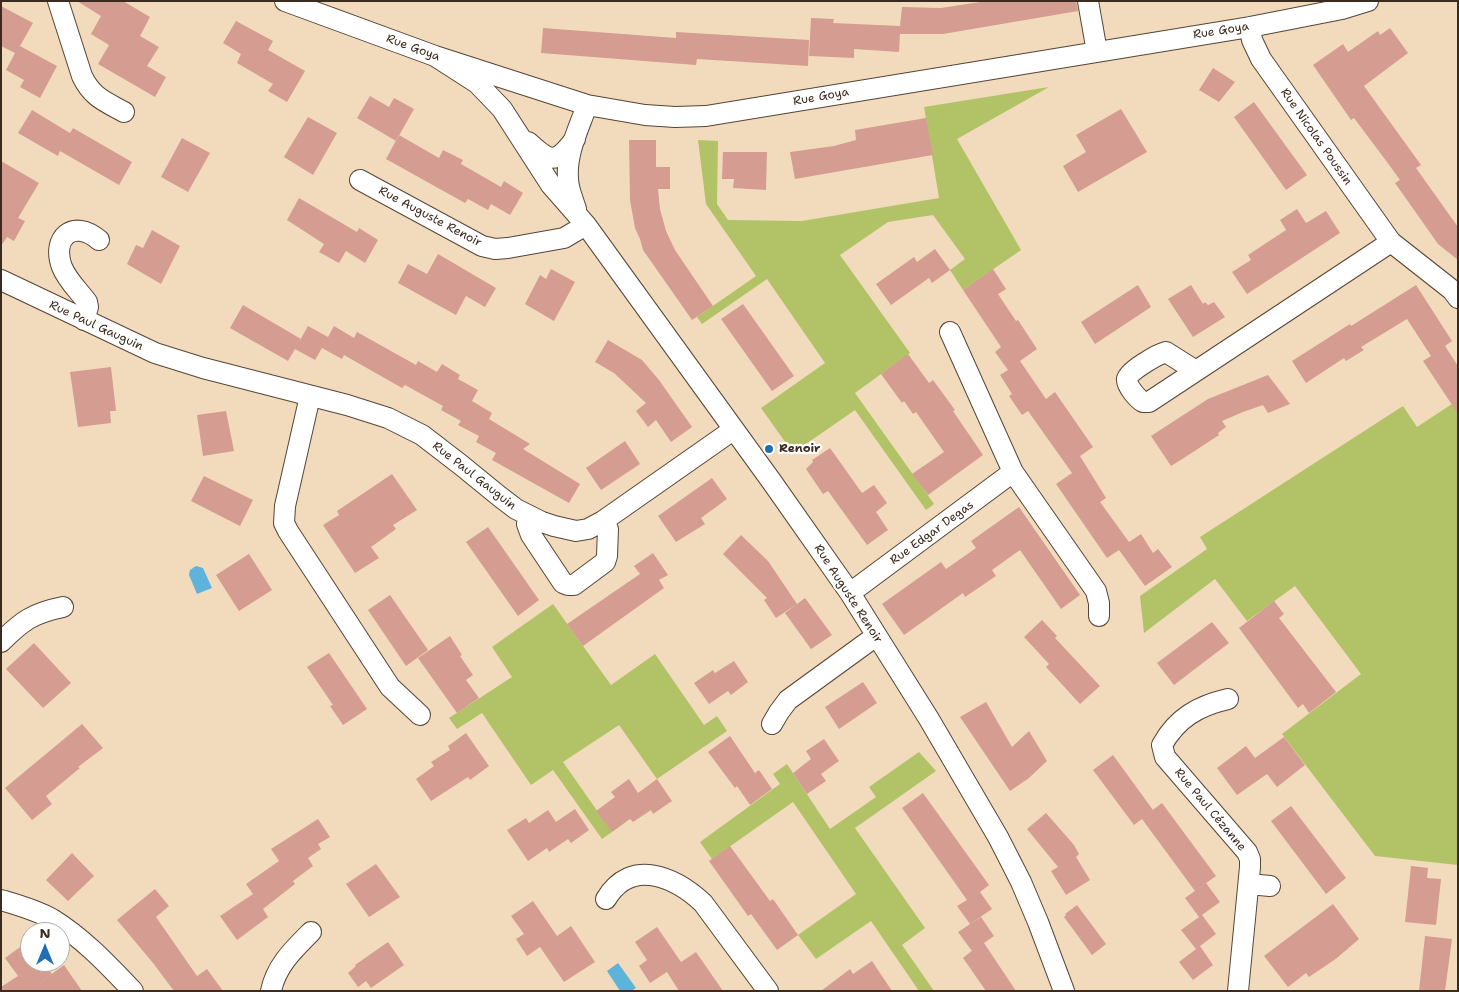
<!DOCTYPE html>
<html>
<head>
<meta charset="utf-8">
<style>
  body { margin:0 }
  #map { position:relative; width:1459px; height:992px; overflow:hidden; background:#f2dbbc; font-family:"Shantell Sans",sans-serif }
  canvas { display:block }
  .frame { position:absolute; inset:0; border:2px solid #3b2a1e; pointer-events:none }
  .north { position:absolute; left:20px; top:922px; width:50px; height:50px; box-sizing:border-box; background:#fff; border:1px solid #b1aaa5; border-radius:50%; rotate:0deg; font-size:14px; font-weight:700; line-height:20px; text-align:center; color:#3b2a1e }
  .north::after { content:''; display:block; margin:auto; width:18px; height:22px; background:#1f6fb2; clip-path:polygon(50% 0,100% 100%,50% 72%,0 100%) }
</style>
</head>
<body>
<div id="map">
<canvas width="1459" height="992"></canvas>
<div class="frame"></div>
<div class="north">N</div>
</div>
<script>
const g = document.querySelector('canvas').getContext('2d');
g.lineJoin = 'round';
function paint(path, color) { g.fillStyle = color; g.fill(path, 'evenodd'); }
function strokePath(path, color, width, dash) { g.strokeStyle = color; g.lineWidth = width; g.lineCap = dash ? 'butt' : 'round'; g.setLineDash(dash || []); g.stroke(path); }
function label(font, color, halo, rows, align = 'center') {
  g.font = font + ' "Shantell Sans",sans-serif'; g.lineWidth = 4.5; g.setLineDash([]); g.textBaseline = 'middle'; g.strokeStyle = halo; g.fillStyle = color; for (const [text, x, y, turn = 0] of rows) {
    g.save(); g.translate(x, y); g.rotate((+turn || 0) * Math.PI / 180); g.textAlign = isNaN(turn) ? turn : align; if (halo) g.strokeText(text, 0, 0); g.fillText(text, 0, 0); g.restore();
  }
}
paint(new Path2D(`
  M1049 87 957 139 1021 250 963 290 950 270 965 259 933 215 888 222 840 255 910 353 855 393 934 504 926 510 855 410 793 453 761 408 825 363 767 279 702 324 697 317 756 276 706 204 698 140 718 141 717 204 728 220 802 221 939 198 924 107Z
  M1458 400V865L1375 856 1282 734 1361 674 1295 586 1247 621 1215 579 1144 633 1140 596 1207 549 1200 537 1403 406 1417 427Z
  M553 604 611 685 655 654 704 725 717 716 727 731 657 779 619 725 563 762 612 832 602 839 553 770 531 785 482 713 457 729 449 718 512 677 492 647Z
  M919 752 936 771 855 828 925 928 902 945 934 991H919L871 921 816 959 798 935 856 894 793 802 712 859 700 842 780 784 773 774 787 764 830 829 876 797 869 787Z`), '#b1c366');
paint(new Path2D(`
  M196 566 203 568 212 588 197 594 189 575 190 570Z
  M618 963 636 988 631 991H620L607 971Z`), '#5eb3da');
paint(new Path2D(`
  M77 1H123L150 17 140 36 159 47 147 66 166 77 155 97 98 64 109 45 91 34 101 16Z
  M987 1H1076L1078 11 943 34H900L899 52 854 49V58L809 56 811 18 834 19 833 23 900 26 902 7 941 8Z
  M1 6 33 23 20 46 57 66 40 98 20 87 24 80 6 70 15 53 1 46Z
  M236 21 273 41 268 50 305 71 287 102 268 91 273 84 237 63 241 54 223 43Z
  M543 28 676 38V32L809 40 808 66 697 59 696 65 541 53Z
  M1390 28 1408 53 1364 86 1421 165 1416 168 1458 227V260L1438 244 1395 183 1400 180 1387 162 1354 118 1351 120 1313 65 1343 44 1348 52 1378 31 1380 35Z
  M1213 68 1235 82 1219 102 1199 90Z
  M370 96 389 107 394 98 414 109 396 141 357 118Z
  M1254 102 1307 175 1286 190 1234 117Z
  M1121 109 1147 152 1078 192 1063 166 1086 152 1076 135Z
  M32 110 70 133 73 128 132 162 119 185 60 151 58 156 18 133Z
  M308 117 337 133 313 175 284 157Z
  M926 118 933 155 795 179 790 152 834 146 856 140 855 130Z
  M399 135 439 158 443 150 463 160 461 164 501 187 504 181 523 193 510 215 491 204 488 210 468 199 465 203 386 159Z
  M182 138 210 153 188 192 161 177Z
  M629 140H656V167H670V189H658L660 209 666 231 675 250 713 306 692 320 643 250 640 239 635 228 630 200Z
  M723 152H767L766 190 733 188 734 179H722Z
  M1 161 39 183 18 218 25 221 14 241 7 237 1 246Z
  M299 198 357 232 359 228 378 240 365 263 346 251 339 263 319 252 324 244 287 220Z
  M1297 209 1306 223 1326 211 1340 233 1247 294 1232 272 1251 260 1248 255 1286 230 1280 220Z
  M152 230 180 246 161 284 127 264 136 245 143 248Z
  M935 249 950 270 932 283 929 278 891 305 876 284 914 257 917 262Z
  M438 254 496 288 485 307 466 296 456 315 398 283 408 264 427 274Z
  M551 269 575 282 554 321 525 304 540 275 546 279Z
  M993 269 1006 289 998 294 1016 321 1018 320 1037 349 1020 361 1046 399 1055 392 1093 447 1080 456 1106 498 1100 502 1129 542 1141 534 1153 553 1158 549 1172 567 1145 586 1119 550 1107 558 1056 484 1072 473 1028 411 1022 415 1009 396 1012 394 1000 375 1008 370 995 352 1001 347 963 290Z
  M1138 285 1151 307 1095 344 1081 322Z
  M1191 285 1203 304 1205 302 1208 305 1214 302 1225 317 1193 337 1168 299Z
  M1416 285 1452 341 1445 346 1458 366V414L1423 361 1431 356 1407 319 1361 347 1364 350 1346 361 1344 358 1306 383 1292 361 1350 324 1351 326Z
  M743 304 794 376 772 391 721 319Z
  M243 305 301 339 299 342 308 326 328 337 334 326 354 338 357 332 416 365 418 361 437 372 442 364 460 375 458 379 478 390 472 401 492 413 489 419 530 444 523 449 580 484 569 503 492 460 496 453 476 442 479 436 458 425 461 421 441 410 443 406 405 385 402 388 344 355 342 359 322 348 315 360 295 349 288 361 230 328Z
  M608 340 642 360 659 380 692 427 671 442 656 420 648 427 636 411 646 403 614 373 595 362Z
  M908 354 929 383 933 380 955 410 953 411 983 455 928 495 912 474 944 452 916 412 913 414 904 401 902 403 881 374Z
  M111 367 116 411H110L111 423 78 427 70 372Z
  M1268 375 1290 404 1268 413 1263 405 1243 412 1222 421 1226 427 1218 433 1219 435 1190 454 1171 466 1151 436 1208 399Z
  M226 411 234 451 203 456 197 415Z
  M625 441 640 464 601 490 586 468Z
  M830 448 862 493 874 485 887 503 876 512 888 530 867 545 828 491 823 494 806 469 813 462 812 460Z
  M392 474 417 510 393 525 396 529 371 547 379 558 355 573 323 525 339 515 337 511Z
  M204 476 253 500 240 526 191 501Z
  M712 478 727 499 701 518 705 524 676 542 658 516Z
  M1019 507 1080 595 1061 609 1020 550 992 570 996 576 965 597 963 593 904 635 882 604 941 562 946 569 976 548 971 541Z
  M488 527 539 600 518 616 466 542Z
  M741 535 768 561 797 604 776 618 764 600 767 598 723 554Z
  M653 553 668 575 659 580 664 588 583 646 567 624 640 574 634 566Z
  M249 554 272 590 239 611 216 575Z
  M390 595 428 650 406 666 368 610Z
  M805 598 832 635 811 649 785 613Z
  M1274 601 1284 614 1279 618 1336 692 1309 713 1303 704 1298 708 1239 628Z
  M1042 620 1057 636 1055 638 1100 686 1080 704 1046 667 1049 664 1024 637Z
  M1212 622 1229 643 1174 685 1157 663Z
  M450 636 462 655 460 656 473 675 466 680 479 698 457 713 418 658Z
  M34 643 71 683 43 708 6 669Z
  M329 653 367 709 343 725 330 706 333 705 307 667Z
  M734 661 748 682 731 695 728 691 709 704 694 683 713 670 715 673Z
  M863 682 877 703 839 729 825 707Z
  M986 702 1012 747 1029 731 1047 761 1029 778 1010 791 960 717Z
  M82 724 103 748 78 767 80 768 46 796 52 804 32 820 5 788Z
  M466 733 489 766 470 780 468 777 431 801 416 779 434 766 431 762 450 750 448 746Z
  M730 736 755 773 759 770 772 789 750 805 737 786 735 788 708 752Z
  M1284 737 1305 765 1277 787 1267 774 1237 795 1217 768 1246 746 1255 758Z
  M824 739 839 761 821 774 826 781 807 794 793 773 811 759 806 751Z
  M1113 755 1153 810 1146 815 1162 803 1216 876 1195 891 1142 819 1134 825 1093 770Z
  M629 779 638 793 657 779 672 801 653 814 651 810 633 822 630 819 612 832 596 811 615 797 611 792Z
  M923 793 989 885 980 892 992 909 970 924 957 906 967 900 902 808Z
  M1291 806 1346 878 1326 894 1271 821Z
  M575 809 589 830 571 843 568 839 549 852 547 848 528 861 507 830 526 818 529 823 548 810 556 822Z
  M1046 813 1074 845 1079 854 1076 857 1090 880 1066 895 1051 871 1058 867 1027 829Z
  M318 819 330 837 318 844 321 849 308 858 313 866 293 881 295 884 263 909 268 917 237 940 220 916 253 894 246 884 279 861 271 849Z
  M730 846 770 901 773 899 798 935 777 950 751 914 748 916 709 861Z
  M72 853 94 876 68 901 46 880Z
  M376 864 400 897 369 917 346 884Z
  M1411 866 1428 868 1427 878 1441 879 1436 925 1405 922Z
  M1206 883 1220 902 1202 915 1216 934 1196 949 1181 930 1199 917 1185 898Z
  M155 889 169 906 156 917 197 976 207 969 223 991H174L153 963 117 920Z
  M533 901 557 936 571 926 595 962 564 982 540 947 527 956 516 939 524 934 511 916Z
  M1333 904 1359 939 1337 958 1309 977 1306 973 1288 987 1264 956Z
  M1077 905 1106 944 1092 955 1064 917 1066 915 1065 914Z
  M981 917 994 936 984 943 1016 991H986L963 958 974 949 972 951 958 932Z
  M657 927 681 962 696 952 723 991H679L667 972 650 983 639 966 647 960 635 942Z
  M1425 936 1452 939 1445 991H1419Z
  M30 940V962H43L52 974 30 990 64 965 82 991H1V987L18 976 5 958Z
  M388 942 404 965 371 988 366 981 358 987 348 973 356 966 355 965Z
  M1200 946 1213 965 1193 980 1179 962Z
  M872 961 892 991H821L850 969 853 974Z`), '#d59c92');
const minor = new Path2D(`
  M58 1 82 76C92 97 104 101 124 112
  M285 1 435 56 587 105 645 115 675 117 706 116 1250 27 1342 9 1368 1
  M1088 1 1097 52
  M1250 27 1252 40 1261 59 1391 242 1452 290 1458 298
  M435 56 477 83 502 109 551 185 586 225 772 482 850 593 929 719 998 837 1021 882 1038 922 1064 991
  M528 142C550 162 555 165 575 139
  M360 180 482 246 495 249 508 248 564 238 586 225
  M576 209C573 199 568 189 568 178 566 153 579 128 587 105
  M1 280 155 353 203 368 347 405 388 418 422 435 461 465 499 496 516 509 542 522 554 526 576 531 588 529 603 521 733 430
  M84 320 88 307 87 302C79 291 67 280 62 267 51 238 73 218 99 240
  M950 332 1013 472 1096 591 1099 603V616
  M1196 371 1149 402H1143C1138 399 1126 386 1127 379 1127 372 1158 354 1166 352L1196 371 1391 242
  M310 396 285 506 284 523 288 531 390 687 420 715
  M530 517 527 524 531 535 563 583 568 585H574L605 562 607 556 608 529 603 521
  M850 593 1013 472
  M1 642C22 621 33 613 63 607
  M1228 699C1198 706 1177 718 1162 745L1165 757 1247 852 1250 859V867L1238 991
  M772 724 779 712 788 700 876 636
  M1249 884 1270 886
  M606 899C631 857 675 877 703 903L768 991
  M1 900C18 905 36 910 52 919 83 938 108 965 133 991
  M271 991C276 966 293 950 311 932`);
strokePath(minor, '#564536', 22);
strokePath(minor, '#fff', 20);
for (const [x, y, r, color] of [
  [769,449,5,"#1f6fb2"]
]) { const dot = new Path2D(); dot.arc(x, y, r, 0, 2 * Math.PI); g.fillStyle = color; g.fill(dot); strokePath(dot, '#fff', 2); }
label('12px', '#3b2a1e', '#fff', [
  ["Rue Goya",1221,31,-9],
  ["Rue Goya",413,48,20],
  ["Rue Goya",821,97,-10],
  ["Rue Nicolas Poussin",1316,137,55],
  ["Rue Auguste Renoir",430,217,28],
  ["Rue Paul Gauguin",96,326,25],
  ["Rue Paul Gauguin",474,476,38],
  ["Rue Edgar Degas",932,533,-36],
  ["Rue Auguste Renoir",848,594,57],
  ["Rue Paul Cézanne",1210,810,50]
]);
label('bold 12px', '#3b2a1e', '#fff', [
  ["Renoir",779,449]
], 'left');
</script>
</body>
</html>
